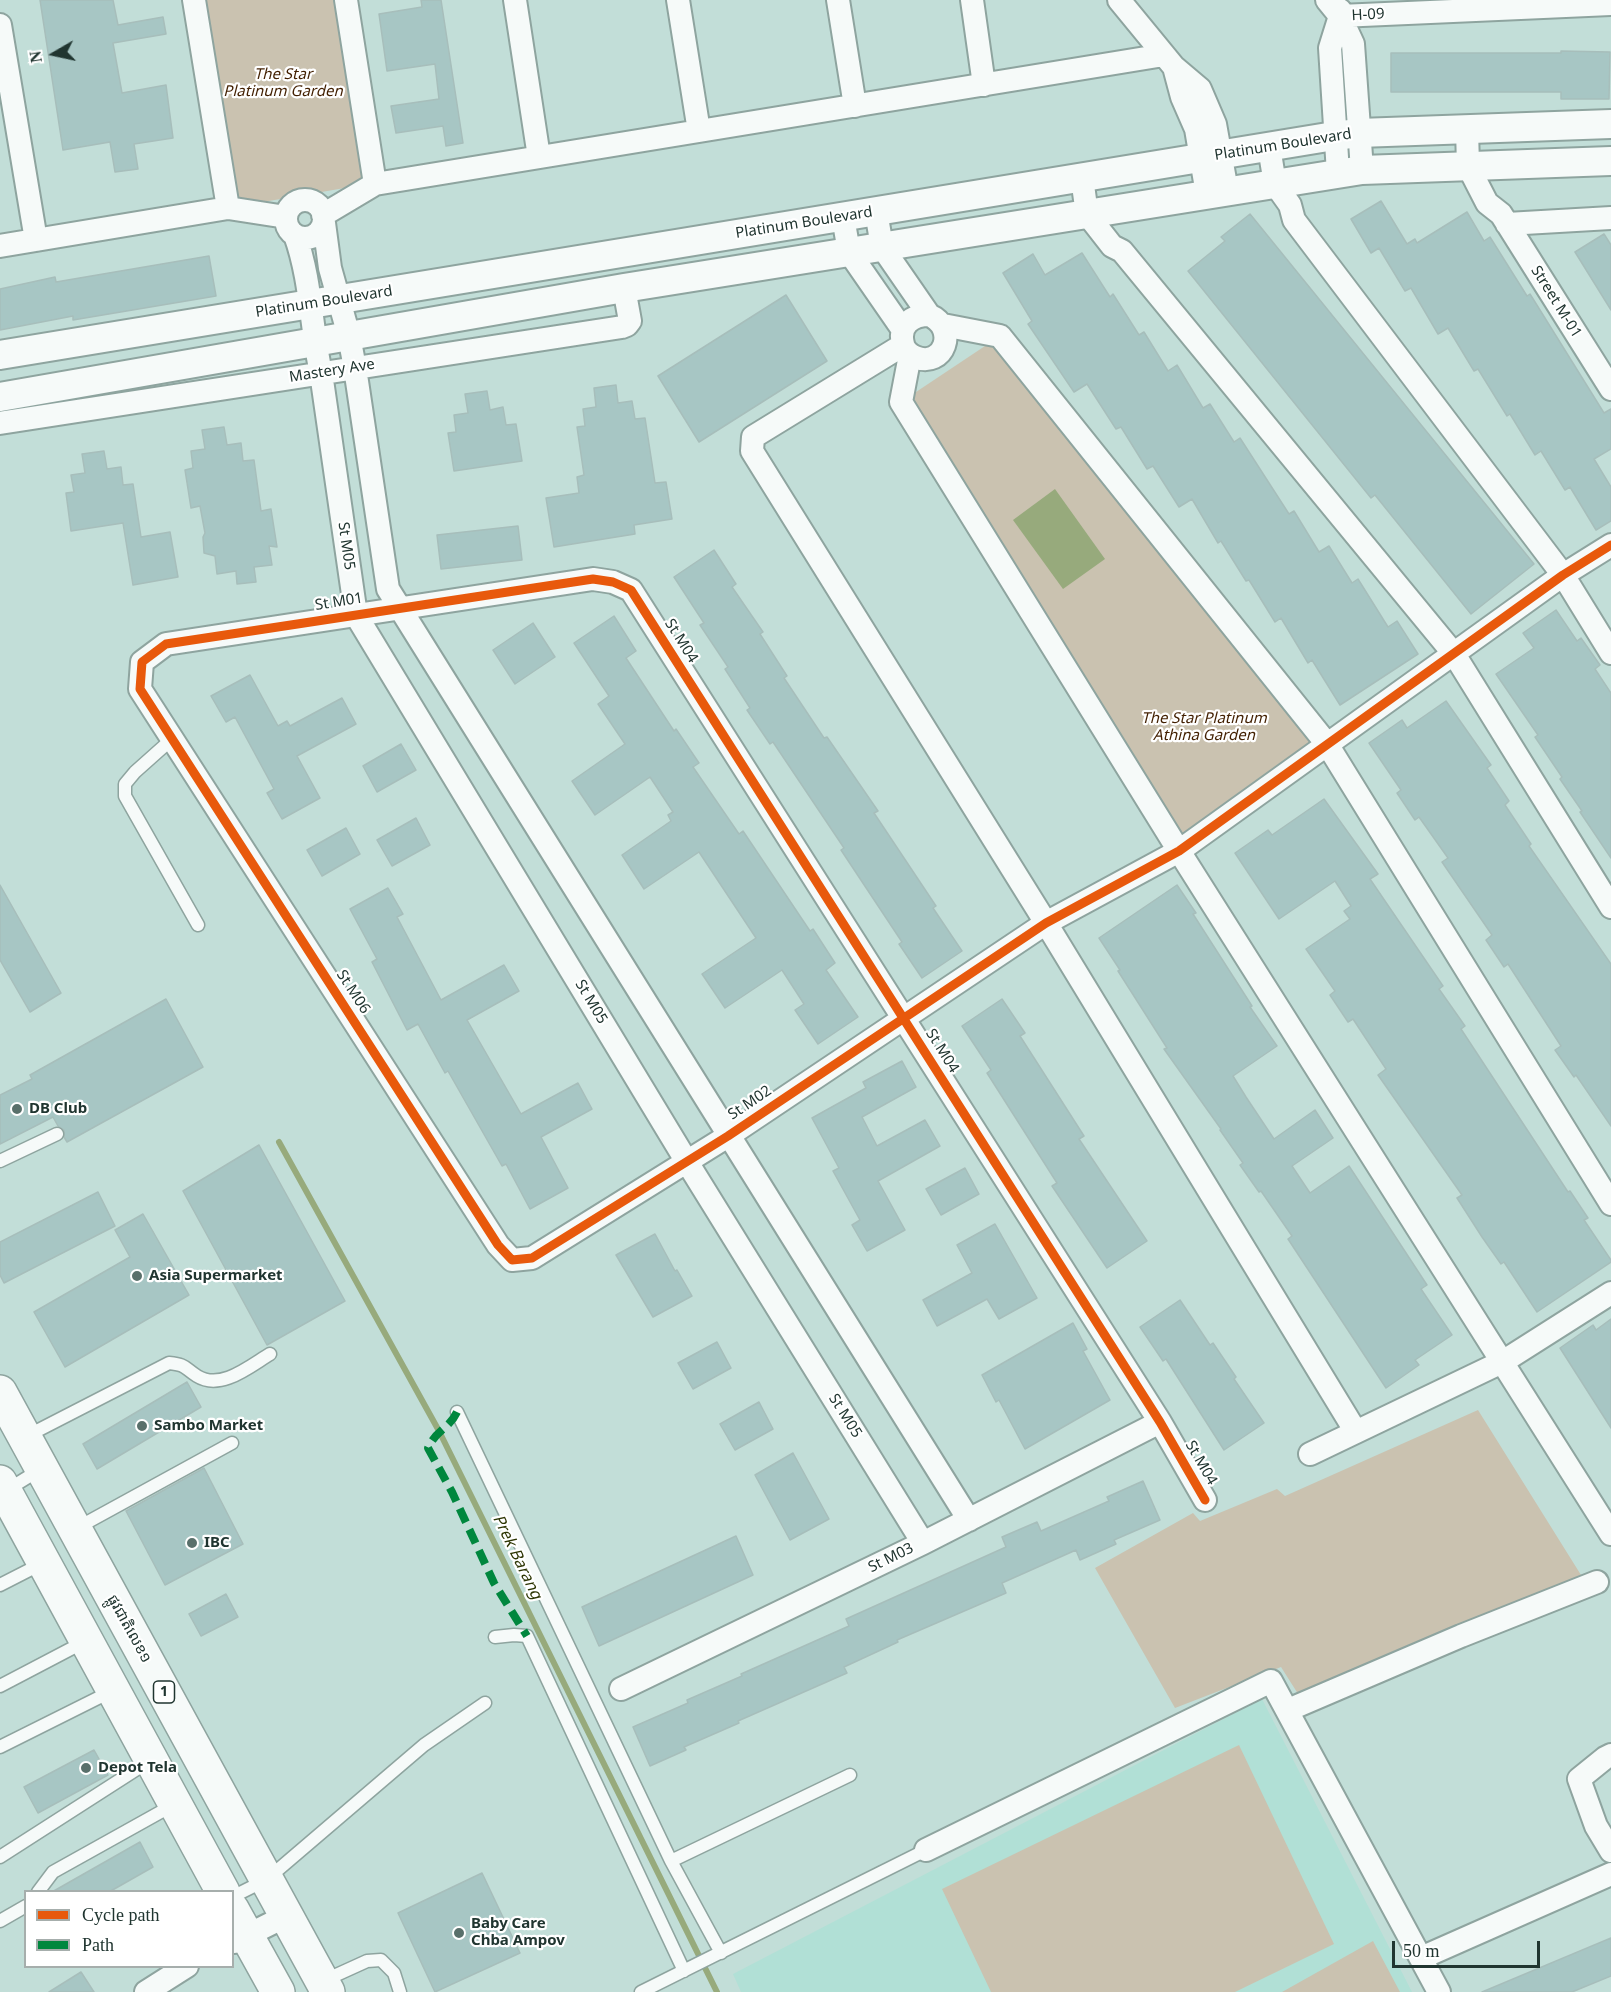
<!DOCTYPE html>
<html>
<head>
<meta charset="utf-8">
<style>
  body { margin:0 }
  #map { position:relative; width:1611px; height:1992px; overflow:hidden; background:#c2ded8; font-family:Georgia,serif }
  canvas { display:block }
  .legend { position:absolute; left:24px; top:1890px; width:210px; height:78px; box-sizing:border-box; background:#fff; border:2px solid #a6aeac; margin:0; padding:8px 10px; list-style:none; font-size:18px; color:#203530 }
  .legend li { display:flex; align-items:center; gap:12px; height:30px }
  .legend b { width:30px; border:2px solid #a6aeac }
  .north { position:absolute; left:24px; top:24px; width:60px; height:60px; -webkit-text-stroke:4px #fff; paint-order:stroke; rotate:261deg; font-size:16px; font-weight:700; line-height:24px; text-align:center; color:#203530 }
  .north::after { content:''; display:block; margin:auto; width:21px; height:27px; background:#203530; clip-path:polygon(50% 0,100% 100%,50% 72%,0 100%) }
  .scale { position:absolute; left:1392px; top:1941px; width:148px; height:27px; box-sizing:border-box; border:3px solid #203530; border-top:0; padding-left:8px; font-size:18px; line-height:21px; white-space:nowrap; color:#203530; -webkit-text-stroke:4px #fff; paint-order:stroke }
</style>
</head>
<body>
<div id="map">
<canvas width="1611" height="1992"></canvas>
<ul class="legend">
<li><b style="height:8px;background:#e8590c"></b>Cycle path</li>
<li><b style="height:8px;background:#00873e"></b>Path</li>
</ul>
<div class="north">N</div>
<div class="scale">50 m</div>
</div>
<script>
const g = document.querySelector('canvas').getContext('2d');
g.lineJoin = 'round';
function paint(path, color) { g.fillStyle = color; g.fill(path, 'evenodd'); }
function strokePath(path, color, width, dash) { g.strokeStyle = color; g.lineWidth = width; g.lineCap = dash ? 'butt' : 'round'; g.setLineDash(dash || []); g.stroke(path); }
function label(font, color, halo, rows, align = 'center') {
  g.font = font + ' Georgia,"Noto Sans Khmer",serif'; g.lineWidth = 4.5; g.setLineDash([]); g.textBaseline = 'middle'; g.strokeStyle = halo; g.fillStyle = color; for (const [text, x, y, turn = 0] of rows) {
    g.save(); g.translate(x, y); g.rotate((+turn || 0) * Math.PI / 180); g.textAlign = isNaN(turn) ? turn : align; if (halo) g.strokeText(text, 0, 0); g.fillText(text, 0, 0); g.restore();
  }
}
paint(new Path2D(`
  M1262 1699 1412 1992H741L733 1974Z`), '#b1e0d6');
paint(new Path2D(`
  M194 0H345L374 183 228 208Z
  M1000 336 1327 744 1179 851 901 402Z
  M1478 1410 1581 1575 1300 1697 1281 1667 1175 1708 1095 1568 1193 1513 1200 1521 1277 1489 1285 1496Z
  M1239 1745 1334 1944 1235 1992H991L942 1889Z
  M1373 1941 1400 1992H1282Z`), '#cac2b0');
paint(new Path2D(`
  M1055 489 1105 559 1063 589 1013 520Z`), '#97aa7c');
strokePath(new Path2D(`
  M279 1142 439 1431 717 1992`), '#97aa7c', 6);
const building = new Path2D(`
  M40 0H113L118 25 163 17 166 34 113 43 122 93 166 85 173 138 134 144 138 169 115 172 110 142 63 150Z
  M421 0H441L463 143 446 146 443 126 396 133 391 106 439 99 435 64 387 71 379 14 422 7Z
  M1561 51 1610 52 1609 99H1561V92H1391V53H1561Z
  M1381 201 1407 244 1415 239 1417 243 1467 212 1484 241 1490 237 1527 296 1530 294 1604 413 1611 409V449L1594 459 1611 487V521L1596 530 1570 487 1565 490 1541 451 1535 455 1510 414 1507 416 1478 369 1474 371 1448 328 1438 334 1411 288 1405 291 1379 248 1371 253 1351 219Z
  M1250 214 1534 564 1471 614 1375 495 1371 498 1188 271 1225 241 1221 237Z
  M1604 234 1611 245V310L1575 252Z
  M1082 253 1110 297 1113 294 1139 335 1144 332 1168 371 1177 365 1203 408 1210 404 1234 442 1240 438 1289 514 1294 511 1319 552 1329 546 1352 583 1358 579 1388 627 1397 621 1418 654 1340 705 1312 660 1308 663 1281 618 1275 622 1249 580 1246 581 1221 541 1218 543 1192 499 1179 507 1153 466 1147 469 1121 427 1116 429 1087 384 1074 392 1028 324 1032 321 1003 273 1033 254 1045 275Z
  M209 256 216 296 73 320V316L0 330V289L55 277 56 282Z
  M786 295 827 361 699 442 658 376Z
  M616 385 618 403 632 401 635 419 645 418 655 483 666 482 672 519 634 525 635 534 554 547 546 498 579 493 577 477 584 475 577 427 585 426 583 409 596 407 594 388Z
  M487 391 490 410 503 407 506 425 516 424 522 461 454 471 448 433 456 432 454 415 468 413 465 394Z
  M224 427 227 445 241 443 243 461 254 460 261 511 271 509 277 547 269 546 272 565 254 567 256 582 237 584 236 571 217 574 215 556 204 553 203 537 205 533 200 506 191 508 185 470 193 468 191 451 205 449 202 430Z
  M104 451 107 469 121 467 123 485 133 484 141 537 170 532 178 577 133 585 123 523 71 531 66 493 74 492 71 475 85 473 82 454Z
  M518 526 522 560 441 569 437 535Z
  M714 550 736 584 732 587 763 632 760 634 787 676 784 678 824 738 827 737 878 811 874 813 936 906 933 908 962 951 922 978 899 944 902 942 841 850 844 848 773 742 770 744 747 710 750 708 725 669 728 667 700 625 704 623 674 577Z
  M1556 610 1577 641 1581 638 1600 665 1595 669 1611 693V858L1580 812 1582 811 1560 779 1562 777 1535 737 1538 735 1496 674 1534 648 1523 633Z
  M614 616 636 651 626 658 674 731 676 729 699 763 693 767 739 834 743 831 810 931 813 929 835 963 826 970 858 1017 818 1044 795 1010 804 1004 782 970 725 1008 702 974 756 938 699 852 644 889 622 855 671 821 668 815 673 812 650 777 595 815 572 781 625 744 598 704 609 696 574 643Z
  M533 623 555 657 515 684 493 650Z
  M250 675 278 726 287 721 290 726 342 698 356 724 297 756 320 798 282 819 267 793 274 789 235 717 226 722 211 696Z
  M1446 701 1491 765 1487 768 1509 801 1505 805 1531 844 1529 846 1611 964V1126L1576 1075 1574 1077 1555 1050 1561 1046 1508 964 1504 967 1486 940 1492 935 1442 862 1448 858 1419 817 1415 820 1397 793 1401 790 1369 743 1402 720 1407 728Z
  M401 744 416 770 377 792 363 766Z
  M1324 799 1378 874 1370 879 1443 986 1439 989 1465 1026 1461 1029 1568 1192 1570 1191 1588 1218 1584 1220 1611 1260V1262L1537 1312 1504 1262 1501 1264 1482 1237 1457 1198 1462 1195 1378 1075 1386 1069 1353 1019 1348 1022 1330 995 1335 991 1306 949 1350 919 1344 911 1351 906 1335 881 1279 919 1235 853 1268 830 1272 835Z
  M416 818 430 845 392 866 377 840Z
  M346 828 360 854 322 876 307 850Z
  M0 885 61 993 30 1012 0 960Z
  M1177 885 1196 913 1193 914 1252 1006 1250 1007 1277 1046 1233 1076 1246 1097 1274 1139 1315 1110 1333 1138 1292 1166 1310 1193 1349 1166 1427 1285 1421 1289 1452 1335 1415 1360 1419 1365 1386 1388 1288 1239 1292 1236 1261 1191 1259 1192 1240 1165 1243 1163 1220 1130 1221 1129 1164 1049 1167 1048 1118 971 1120 970 1099 938Z
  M388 888 403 914 397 917 441 1000 504 965 519 991 467 1020 521 1114 578 1083 592 1109 541 1137 568 1188 530 1209 506 1164 502 1166 448 1071 445 1073 418 1024 407 1030 372 962 377 959 350 909Z
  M166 999 203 1067 67 1142 64 1137V1130L58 1126 53 1117 0 1144V1095L32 1079 30 1075Z
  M1002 999 1025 1033 1020 1036 1084 1136 1079 1139 1147 1241 1107 1268 1052 1186 1057 1183 987 1073 991 1070 962 1026Z
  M902 1061 916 1087 862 1117 877 1146 925 1120 940 1146 878 1181 905 1230 867 1251 852 1225 860 1220 833 1171 839 1168 812 1118 866 1088 863 1082Z
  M259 1145 345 1301 267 1345 183 1191Z
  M965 1168 979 1194 941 1215 926 1189Z
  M98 1192 115 1226 4 1283 0 1275V1242Z
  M143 1214 189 1295 65 1367 34 1312 130 1257 115 1230Z
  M995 1224 1037 1298 999 1319 987 1299 937 1326 923 1300 972 1273 957 1245Z
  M655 1234 675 1271 677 1270 692 1296 653 1317 616 1255Z
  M1180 1300 1210 1345 1213 1343 1236 1377 1234 1379 1264 1423 1224 1450 1166 1359 1163 1361 1140 1327Z
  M1611 1319V1428L1560 1348 1593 1325 1596 1330Z
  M1073 1323 1087 1349 1083 1351 1110 1400 1025 1449 999 1400 996 1402 982 1375Z
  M717 1342 731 1368 693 1389 678 1363Z
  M187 1382 201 1407 97 1469 83 1444Z
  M759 1402 773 1429 735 1450 720 1424Z
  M793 1453 829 1519 790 1540 755 1475Z
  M204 1468 243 1544 165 1585 126 1511Z
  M1143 1481 1160 1520 1114 1540 1116 1544 1080 1560 1076 1550 1002 1583 1006 1593 897 1640 898 1642 844 1667 847 1673 738 1721 739 1723 684 1747 686 1750 650 1766 633 1727 688 1703 687 1700 742 1676 741 1674 849 1626 846 1619 1006 1547 1002 1537 1037 1522 1041 1531 1109 1501 1107 1497Z
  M736 1536 753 1575 599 1646 582 1607Z
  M226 1594 238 1617 201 1636 189 1614Z
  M94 1750 108 1775 38 1813 24 1787Z
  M140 1842 153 1867 109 1892H52Z
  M482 1873 520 1953 435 1992 398 1913Z
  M1611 1938V1976L1572 1992H1482Z
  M81 1972 94 1992H49Z`);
paint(building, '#a7c6c4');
strokePath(building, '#a7bebb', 1.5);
const service = new Path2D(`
  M172 739 135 772 125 784V796L198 925
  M0 1161 57 1134
  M457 1412 671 1861 721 1953
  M25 1437 169 1363C187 1365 183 1367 197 1376 221 1391 250 1366 270 1354
  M7 1490 41 1469
  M75 1529 232 1443
  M0 1585 43 1563
  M495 1637 514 1635 527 1636 684 1971
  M0 1686 84 1642
  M0 1747 112 1691
  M0 1857 151 1760
  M671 1861 850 1775
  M38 1892 53 1872 175 1804
  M232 1897 266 1880 424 1745 485 1703
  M0 1921 26 1906
  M323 1981 367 1961 381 1960 394 1973 400 1992
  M641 1992 926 1850`);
const minor = new Path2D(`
  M194 0 228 208
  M346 0 375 184
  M515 0 539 157
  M678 0 699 131
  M838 0 855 106
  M972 0 984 85
  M1119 0 1174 67 1200 89 1215 124 1227 191
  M1327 0 1340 16 1353 44 1362 170
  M1340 16 1611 4
  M0 25 36 240
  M1174 67 1182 97 1196 129 1207 194
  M1467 129 1468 166 1487 203 1501 214 1611 389
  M1269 147 1275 184 1290 205 1294 220 1563 575 1611 653
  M1338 173 1330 48 1340 16V10
  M1082 178 1087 214 1112 246 1122 251 1454 654 1611 907
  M286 219a19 19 0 1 1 38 0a19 19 0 1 1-38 0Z
  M876 211 882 247 929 315C959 328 944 369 915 357 910 355 904 350 903 344 898 325 912 315 929 315
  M323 215 375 184 1164 55
  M843 217 849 252 903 330
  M324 223 330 268 349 336 355 368 388 589 969 1520
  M1507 224 1611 218
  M295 235C311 279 311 328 321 373L356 615 687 1162 923 1543
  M0 246 228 208 286 217
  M943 325 1000 336 1327 744 1611 1204
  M903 345 753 437 752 451 1046 923 1356 1432
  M910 355 901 402 1179 851 1611 1534
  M0 423 622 327 627 325 630 321 624 288
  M1310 1454 1504 1361 1611 1293
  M1205 1500 1160 1422 631 590 613 582 593 579 166 644 142 662 140 689 498 1245 512 1260 532 1258 728 1136 1046 923 1179 851 1563 575 1611 545
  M621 1689 923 1543 1160 1422
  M1288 1710 1461 1636 1597 1582
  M1611 1755 1605 1758 1579 1779 1596 1826 1611 1851
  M926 1850 1271 1681 1439 1992
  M234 1942 286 1916
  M1421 1958 1611 1874
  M146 1992 187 1966`);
const tertiary = new Path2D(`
  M0 355 1334 136 1359 133 1611 124
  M0 397 624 288 1362 170 1611 161`);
const trunk = new Path2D(`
  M0 1392 328 1992
  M0 1482 223 1892
  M232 1909 278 1992`);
strokePath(service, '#8ea49f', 15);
strokePath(minor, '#8ea49f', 26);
strokePath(tertiary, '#8ea49f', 32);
strokePath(trunk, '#8ea49f', 36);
strokePath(service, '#f6faf9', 12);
strokePath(minor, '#f6faf9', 22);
strokePath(tertiary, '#f6faf9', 28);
strokePath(trunk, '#f6faf9', 33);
strokePath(new Path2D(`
  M457 1412C449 1429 437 1429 428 1448L452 1492 494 1583 527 1636`), '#00873e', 8, [15, 8]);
strokePath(new Path2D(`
  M1205 1500 1160 1422 631 590 613 582 593 579 166 644 142 662 140 689 498 1245 512 1260 532 1258 728 1136 1046 923 1179 851 1563 575 1611 545`), '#e8590c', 9);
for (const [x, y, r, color] of [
  [17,1109,6,"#59706b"],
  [137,1276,6,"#59706b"],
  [142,1426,6,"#59706b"],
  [192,1543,6,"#59706b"],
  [86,1768,6,"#59706b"],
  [459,1933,6,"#59706b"]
]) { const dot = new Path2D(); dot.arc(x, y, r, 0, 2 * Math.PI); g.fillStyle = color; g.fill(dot); strokePath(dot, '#fff', 2); }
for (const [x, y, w] of [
  [164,1692,21]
]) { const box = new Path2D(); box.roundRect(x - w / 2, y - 11, w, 22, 4.5); g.fillStyle = '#fff'; g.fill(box); strokePath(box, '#203530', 1.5); }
label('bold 14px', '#203530', null, [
  ["1",164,1692]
]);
label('15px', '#203530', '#fff', [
  ["H-09",1368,15,-3],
  ["Platinum Boulevard",1283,145,-9],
  ["Platinum Boulevard",804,223,-9],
  ["Platinum Boulevard",324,302,-9],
  ["Street M-01",1556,302,58],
  ["Mastery Ave",332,371,-9],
  ["St M05",346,546,82],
  ["St M01",339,602,-9],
  ["St M04",681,641,58],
  ["St M06",353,992,57],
  ["St M05",591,1002,59],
  ["St M04",942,1051,58],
  ["St M02",750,1103,-34],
  ["St M05",845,1416,58],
  ["St M04",1201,1463,60],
  ["St M03",891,1558,-26],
  ["ផ្លូវជាតិលេខ១",129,1629,61]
]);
label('italic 15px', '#421f00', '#fff', [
  ["The Star",283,75],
  ["Platinum Garden",283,92],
  ["The Star Platinum",1204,719],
  ["Athina Garden",1204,736]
]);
label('bold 15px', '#203530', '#fff', [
  ["DB Club",29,1109],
  ["Asia Supermarket",149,1276],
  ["Sambo Market",154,1426],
  ["IBC",204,1543],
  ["Depot Tela",98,1768],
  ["Baby Care",471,1924],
  ["Chba Ampov",471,1941]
], 'left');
label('italic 16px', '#2c3503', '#fff', [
  ["Prek Barang",517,1557,64]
]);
</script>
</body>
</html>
